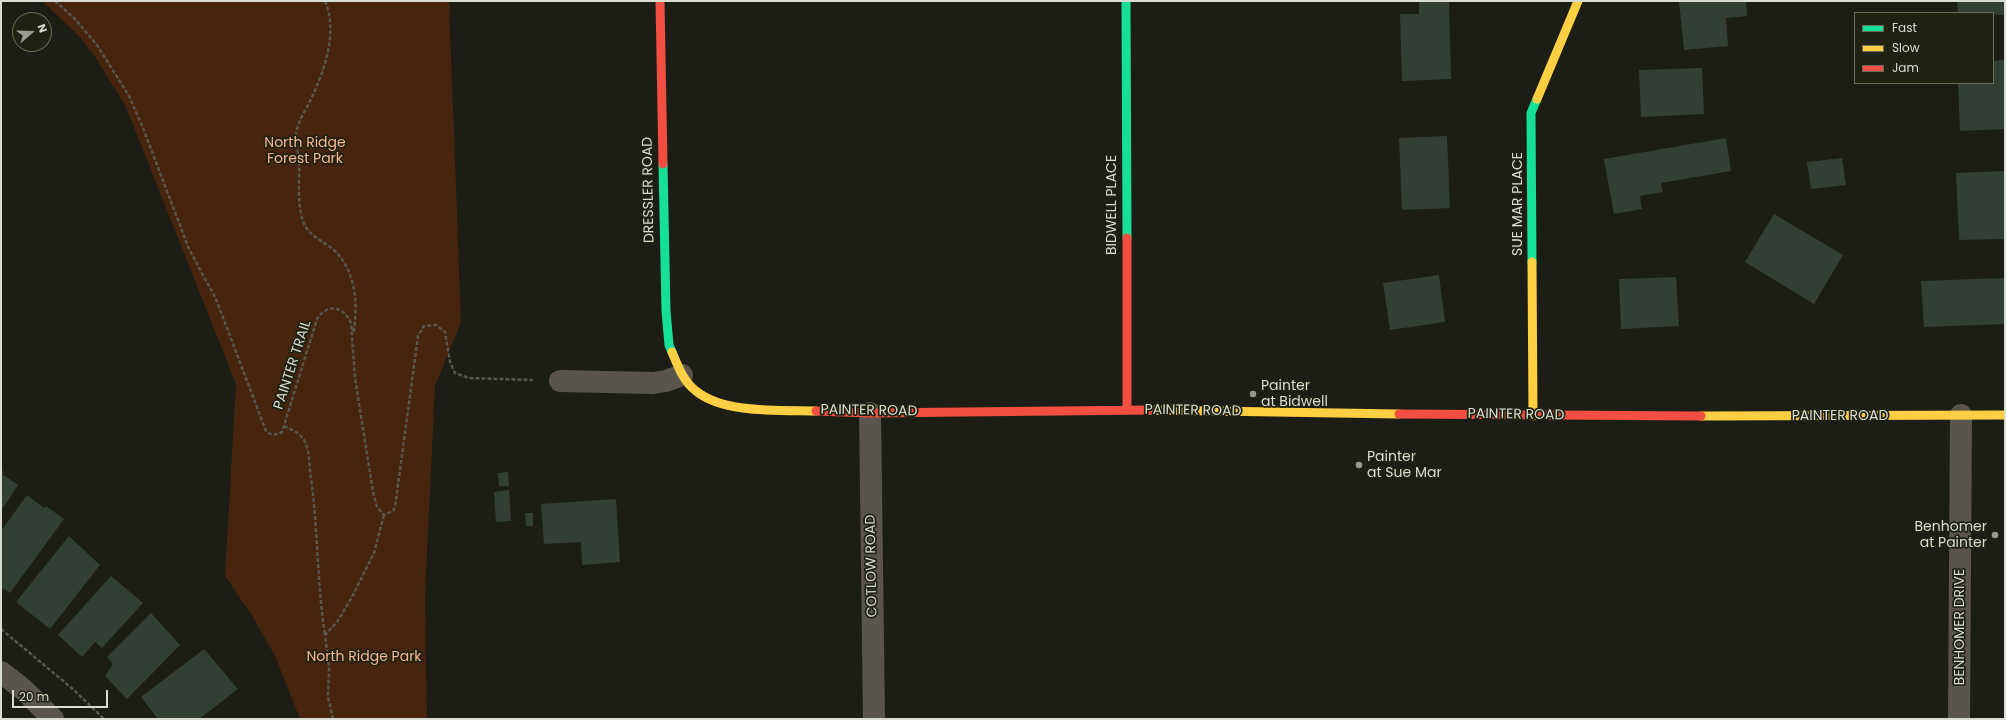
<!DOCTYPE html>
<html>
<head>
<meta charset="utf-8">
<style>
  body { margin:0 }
  #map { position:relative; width:2006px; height:720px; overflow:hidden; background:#1c1e15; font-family:Poppins,sans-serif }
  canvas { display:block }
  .frame { position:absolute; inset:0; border:2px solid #d9dcd1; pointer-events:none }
  .legend { position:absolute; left:1854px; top:12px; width:140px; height:72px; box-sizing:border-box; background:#1f2211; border:1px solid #696c5e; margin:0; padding:5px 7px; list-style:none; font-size:12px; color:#d9dcd1 }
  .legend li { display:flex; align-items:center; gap:8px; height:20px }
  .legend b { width:20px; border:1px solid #696c5e }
  .north { position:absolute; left:12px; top:12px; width:40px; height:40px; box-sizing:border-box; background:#1f2211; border:1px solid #696c5e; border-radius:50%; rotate:70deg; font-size:11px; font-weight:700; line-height:16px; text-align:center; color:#d9dcd1 }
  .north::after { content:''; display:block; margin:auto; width:14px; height:18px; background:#979a8f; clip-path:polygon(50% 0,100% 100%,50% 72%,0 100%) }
  .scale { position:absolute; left:12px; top:690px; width:96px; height:18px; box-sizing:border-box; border:2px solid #d9dcd1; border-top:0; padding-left:5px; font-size:12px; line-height:14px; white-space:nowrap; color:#d9dcd1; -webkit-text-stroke:3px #1f2211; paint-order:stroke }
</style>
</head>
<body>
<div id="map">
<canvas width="2006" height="720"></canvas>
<div class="frame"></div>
<ul class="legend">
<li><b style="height:5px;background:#16e098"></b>Fast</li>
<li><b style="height:5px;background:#ffcf43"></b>Slow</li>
<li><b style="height:5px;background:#f24e42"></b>Jam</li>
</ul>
<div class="north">N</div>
<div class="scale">20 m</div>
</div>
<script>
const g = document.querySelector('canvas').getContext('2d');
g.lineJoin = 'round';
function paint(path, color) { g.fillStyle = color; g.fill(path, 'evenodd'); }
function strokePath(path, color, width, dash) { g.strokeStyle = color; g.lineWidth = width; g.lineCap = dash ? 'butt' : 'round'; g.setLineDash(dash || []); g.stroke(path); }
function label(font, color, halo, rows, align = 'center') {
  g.font = font + ' Poppins,sans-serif'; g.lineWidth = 3.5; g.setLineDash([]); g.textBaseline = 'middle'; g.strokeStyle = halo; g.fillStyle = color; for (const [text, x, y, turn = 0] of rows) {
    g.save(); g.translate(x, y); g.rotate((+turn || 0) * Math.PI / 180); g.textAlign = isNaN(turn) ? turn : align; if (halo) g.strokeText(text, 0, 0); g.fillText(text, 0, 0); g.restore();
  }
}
paint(new Path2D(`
  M42 1H449L461 322 435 386 425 595 427 719H300L275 656 253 617 225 576 236 384 126 107 96 58 78 35Z`), '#46240d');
paint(new Path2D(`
  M1419 1H1449L1451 79 1402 81 1400 14H1419Z
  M1679 1H1746L1747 16 1726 18 1728 46 1684 50Z
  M1957 1H2005V15L1958 13Z
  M2004 60 2005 129 1960 131 1958 83H1993V61Z
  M1702 68 1704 114 1641 117 1639 70Z
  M1447 136 1450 208 1402 210 1399 138Z
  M1726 138 1731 171 1661 183 1663 192 1640 196 1642 209 1614 214 1604 159Z
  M1842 158 1846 185 1811 189 1807 162Z
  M2005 171V239L1959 240 1956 173Z
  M1774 214 1843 255 1814 304 1745 262Z
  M1439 275 1445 322 1390 330 1383 283Z
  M1676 277 1679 326 1621 329 1619 279Z
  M2004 278 2005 324 1924 327 1921 281Z
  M1 470 4 472 2 474 18 485 1 511Z
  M508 472 509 486H499L498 473Z
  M509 490 511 521 496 522 494 492Z
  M27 495 44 508 46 506 64 519 10 593 1 587V531Z
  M616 499 620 562 582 565 581 542 544 544 541 504Z
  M525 513H533V526H526Z
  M69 536 100 565 50 629 16 602Z
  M111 576 143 603 102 648 95 642 82 657 58 635Z
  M151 613 180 645 127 699 105 676 113 664 107 657Z
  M204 649 238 689 199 719H158L141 697Z`), '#323f34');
strokePath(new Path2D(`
  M55 1 75 19 97 45 129 96 143 128 189 249 216 299 266 431C272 436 275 435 282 432L317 319C327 303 344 306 351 323L355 378 373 492 377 507 384 515 393 511 395 507 418 336 424 326 436 325 445 332 450 362 455 373 469 378 533 380
  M325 1C338 31 325 69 312 97 307 108 299 119 297 130 294 141 298 150 299 160 300 179 297 199 302 218 306 234 318 238 330 247 356 266 359 306 353 334
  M284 426C292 430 301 433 305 442 310 452 309 467 311 478 318 530 317 583 325 635
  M1 629 74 690 104 719
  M333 719 328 697 329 668 325 635 337 622 352 597 374 553 384 515`), '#58554c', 2.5, [4, 2]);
strokePath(new Path2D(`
  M560 381 653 383 666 381 682 375
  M870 413 874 719
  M1 672 23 689 53 719
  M1959 719 1961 415`), '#5a554a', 22);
strokePath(new Path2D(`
  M1126 1 1127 238
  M663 164 666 311 669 345 672 352
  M1532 262 1531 113 1537 99`), '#16e098', 9);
strokePath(new Path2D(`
  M1537 99 1578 1
  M1532 262 1533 416
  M672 352C678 366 683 381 696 391 724 414 781 410 816 411
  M1150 410 1399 414
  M1701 416 2005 415`), '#ffcf43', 9);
strokePath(new Path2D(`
  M660 1 663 164
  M1127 238V410
  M816 411 870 413 1150 410
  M1399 414 1701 416`), '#f24e42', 9);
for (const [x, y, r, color] of [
  [1253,394,4,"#979a8f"],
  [1359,465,4,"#979a8f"],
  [1995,535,4,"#979a8f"]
]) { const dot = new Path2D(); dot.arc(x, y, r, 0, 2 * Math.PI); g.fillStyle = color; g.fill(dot); strokePath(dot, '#1f2211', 1.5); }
label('14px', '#f9b791', '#1f2211', [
  ["North Ridge",305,143],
  ["Forest Park",305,159],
  ["North Ridge Park",364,657]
]);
label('14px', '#d9dcd1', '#1f2211', [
  ["DRESSLER ROAD",649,190,-91],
  ["SUE MAR PLACE",1518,204,-90],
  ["BIDWELL PLACE",1112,205,-90],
  ["PAINTER TRAIL",293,365,-72],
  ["PAINTER ROAD",869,411,1],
  ["PAINTER ROAD",1193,411,1],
  ["PAINTER ROAD",1516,415,1],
  ["PAINTER ROAD",1840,416],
  ["COTLOW ROAD",872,566,-91],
  ["BENHOMER DRIVE",1960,627,-90]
]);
label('14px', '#d9dcd1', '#1f2211', [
  ["Painter",1261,386],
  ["at Bidwell",1261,402],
  ["Painter",1367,457],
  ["at Sue Mar",1367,473],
  ["Benhomer",1987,527,"right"],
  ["at Painter",1987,543,"right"]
], 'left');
</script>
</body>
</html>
